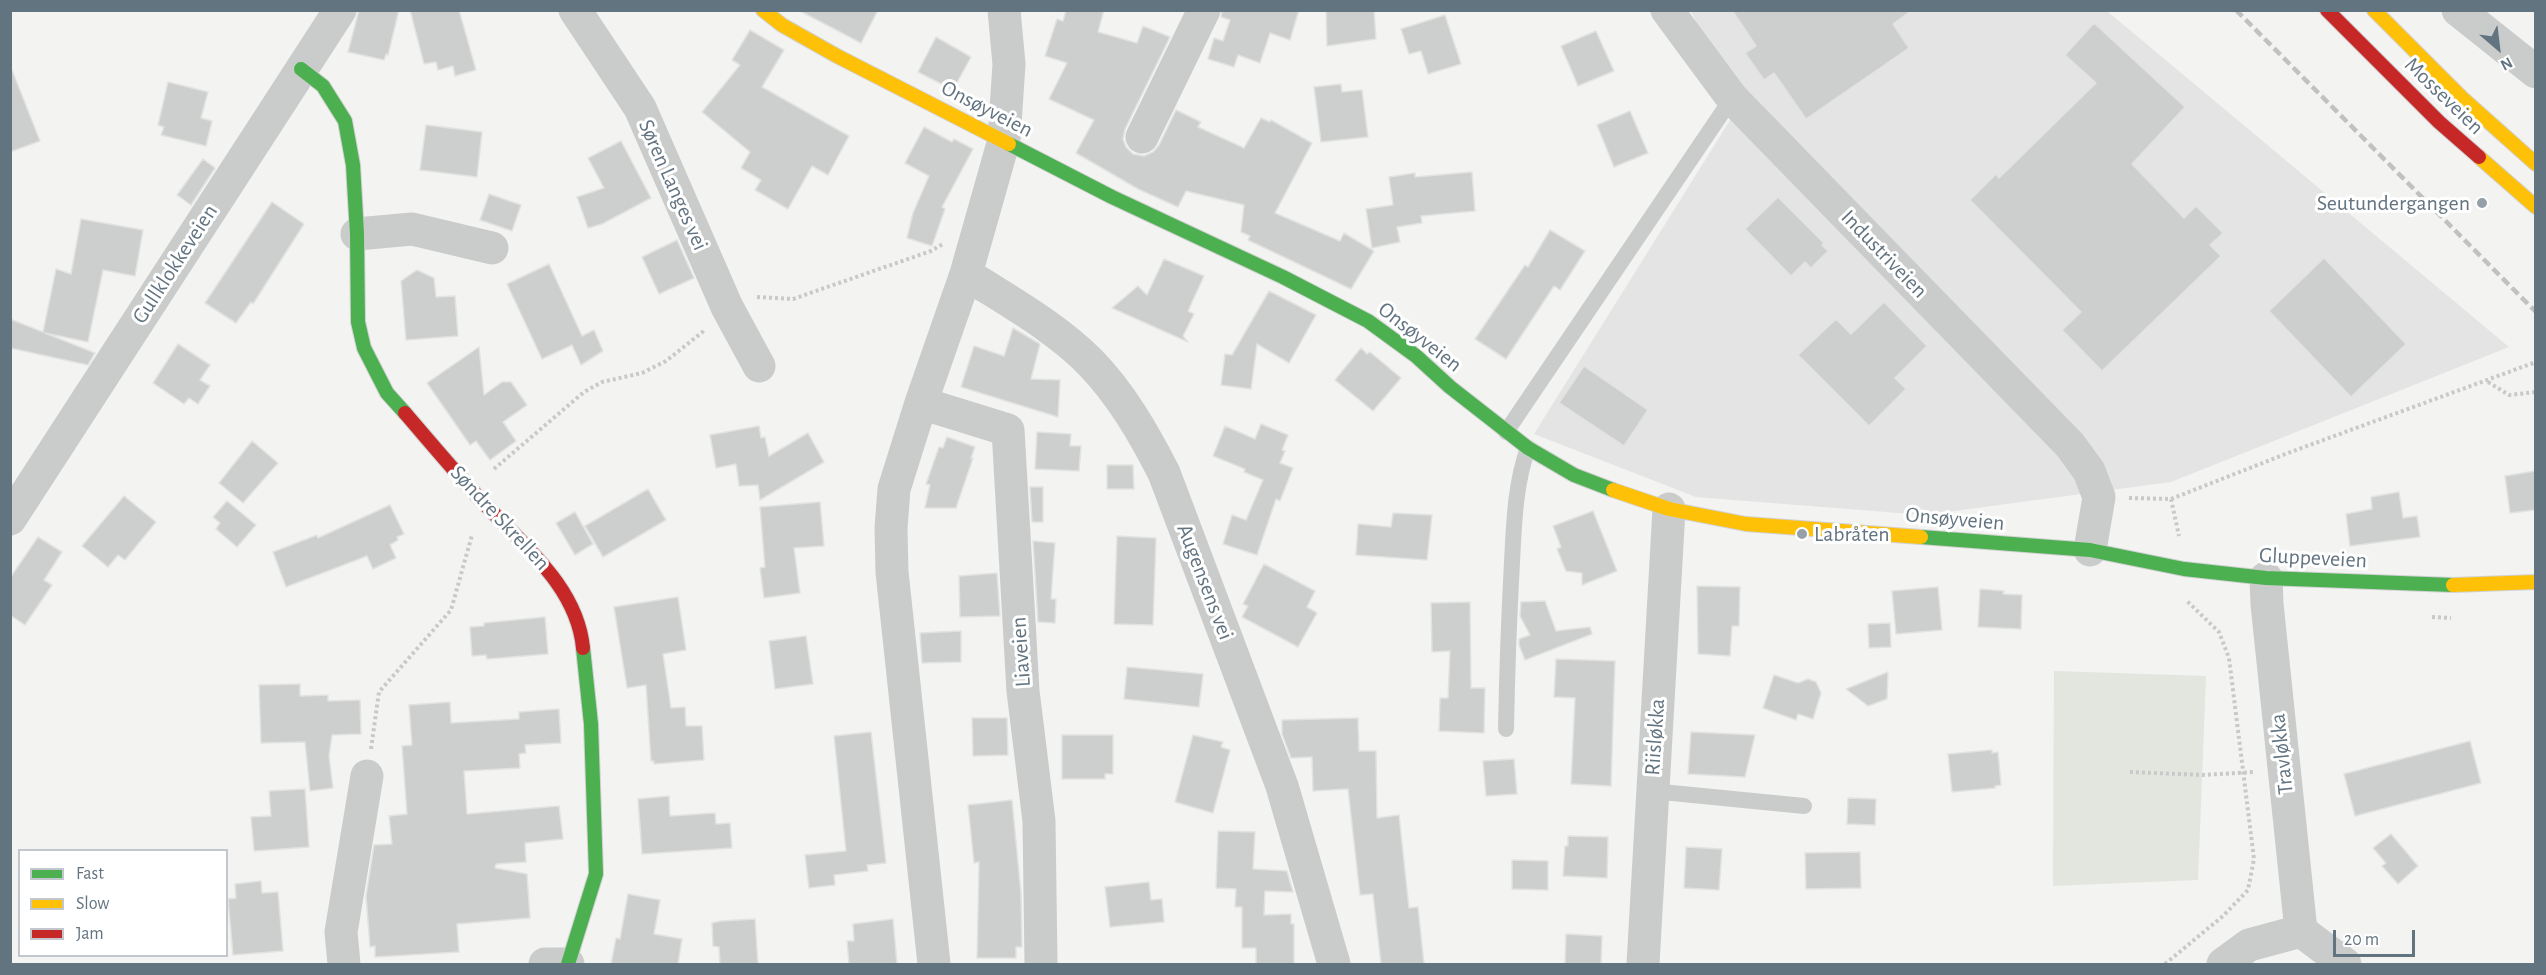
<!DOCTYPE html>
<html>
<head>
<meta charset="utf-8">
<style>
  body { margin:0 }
  #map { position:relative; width:2546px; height:975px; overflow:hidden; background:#f3f3f1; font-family:"Alegreya Sans",sans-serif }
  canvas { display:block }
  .frame { position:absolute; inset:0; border:12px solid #637481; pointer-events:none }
  .legend { position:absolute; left:18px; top:849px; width:210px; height:108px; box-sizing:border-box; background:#fff; border:2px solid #c1c7cd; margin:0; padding:8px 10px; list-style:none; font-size:18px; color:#637481 }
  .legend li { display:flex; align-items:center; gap:12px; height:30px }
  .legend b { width:30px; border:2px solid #c1c7cd }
  .north { position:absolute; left:2468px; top:18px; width:60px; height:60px; -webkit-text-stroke:4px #fff; paint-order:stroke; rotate:152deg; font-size:16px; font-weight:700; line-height:24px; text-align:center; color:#637481 }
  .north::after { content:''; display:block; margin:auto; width:21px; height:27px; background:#637481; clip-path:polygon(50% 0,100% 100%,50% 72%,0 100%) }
  .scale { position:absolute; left:2333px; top:930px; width:82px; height:27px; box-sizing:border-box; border:3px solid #637481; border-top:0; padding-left:8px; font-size:18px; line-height:21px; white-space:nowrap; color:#637481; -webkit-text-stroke:4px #fff; paint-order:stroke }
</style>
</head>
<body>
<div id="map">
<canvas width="2546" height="975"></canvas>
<div class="frame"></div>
<ul class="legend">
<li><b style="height:8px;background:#4caf50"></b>Fast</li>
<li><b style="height:8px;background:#ffc107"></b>Slow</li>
<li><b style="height:8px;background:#c62828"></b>Jam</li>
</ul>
<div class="north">N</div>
<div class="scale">20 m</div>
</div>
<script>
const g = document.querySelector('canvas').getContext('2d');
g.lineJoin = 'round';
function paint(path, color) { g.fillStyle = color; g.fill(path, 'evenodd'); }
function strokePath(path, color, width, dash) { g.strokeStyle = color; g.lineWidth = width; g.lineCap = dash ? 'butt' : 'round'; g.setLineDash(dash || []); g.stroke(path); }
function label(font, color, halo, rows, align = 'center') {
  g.font = font + ' "Alegreya Sans",sans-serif'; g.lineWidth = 6; g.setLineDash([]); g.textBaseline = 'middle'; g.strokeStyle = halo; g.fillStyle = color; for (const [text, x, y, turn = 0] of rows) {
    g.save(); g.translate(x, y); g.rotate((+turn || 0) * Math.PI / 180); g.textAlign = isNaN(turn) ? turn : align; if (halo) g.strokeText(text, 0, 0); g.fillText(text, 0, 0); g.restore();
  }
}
paint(new Path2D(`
  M1691 11H2107L2509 347 2171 482 1924 515 1696 497 1534 434 1737 109Z`), '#e3e4e3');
paint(new Path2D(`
  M2054 671 2206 676 2198 880 2053 886Z`), '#e2e6df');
const building = new Path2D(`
  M359 10H399L388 55 386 54 384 60 348 52Z
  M410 10H459L476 70 455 76 453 66 438 70 436 62 424 64Z
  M798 10H878L861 43Z
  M1066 10H1104L1098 32 1137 43 1143 26 1170 37 1125 129 1123 139 1126 147 1133 154 1144 156 1153 152 1159 145 1176 110 1201 122 1198 127 1244 148 1261 118 1270 122 1271 120 1312 143 1275 213 1340 241 1344 233 1374 251 1351 289 1248 240 1250 236 1241 232 1244 205 1186 191 1178 207 1138 189 1076 153 1094 120 1049 99 1067 63 1045 56 1057 19 1063 21Z
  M1222 10H1299L1290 40 1270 33 1260 63 1238 55 1234 67 1208 59 1214 38 1223 41 1230 20 1221 17Z
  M1326 10H1374L1376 39 1327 46Z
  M1732 10H1912L1893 24 1909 48 1806 119 1774 73 1764 80 1745 53 1756 46Z
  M1445 15 1461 64 1428 74 1421 51 1409 54 1401 29Z
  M2094 23 2185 107 2132 164 2184 218 2196 206 2223 233 2210 245 2221 256 2102 371 2062 330 2081 312 1970 200 1996 174 1999 178 2096 83 2065 55Z
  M750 30 784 50 762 87 849 136 828 175 812 166 788 209 755 190 761 180 741 168 750 152 702 112 740 65 732 60Z
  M1596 31 1614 71 1578 86 1561 46Z
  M936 37 971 57 953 90 918 72Z
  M12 70 40 141 10 152V71Z
  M168 82 208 92 201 118 212 121 206 146 161 135 164 127 158 125Z
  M1341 84 1342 92 1362 90 1368 137 1321 142 1314 87Z
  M1630 111 1648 153 1614 167 1597 125Z
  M426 125 482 132 477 177 420 170Z
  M924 127 952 142 954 139 973 149 942 207 945 209 932 246 907 238 913 213 929 176 905 163Z
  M621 141 651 198 602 224 588 228 577 197 604 188 588 158Z
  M203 159 215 168 191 205 177 195Z
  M1472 172 1475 211 1421 216 1422 223 1397 227 1400 242 1372 248 1366 209 1393 205 1389 177 1415 173V177Z
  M489 194 521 205 512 231 480 220Z
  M1778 197 1824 243 1822 245 1828 251 1811 268 1805 262 1791 276 1745 229Z
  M272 202 304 224 253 304 251 302 236 323 205 303Z
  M81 219 143 230 135 276 103 270 88 342 45 333 95 353 88 365 10 348V319L43 332 56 269 71 274Z
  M1550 230 1585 251 1560 290 1554 286 1506 359 1475 339 1525 265 1528 267Z
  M677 240 694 278 659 294 642 257Z
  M2324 258 2406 344 2351 397 2269 311Z
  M1164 259 1204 276 1188 311 1194 314 1183 336 1188 342 1112 308 1138 286 1147 295Z
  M549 264 582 336 594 330 603 351 581 365 572 345 542 359 507 284Z
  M417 270 434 278 436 297 455 296 458 336 406 340 401 281Z
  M1269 291 1316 315 1289 363 1257 344 1251 389 1221 385 1225 354 1232 355Z
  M1884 302 1927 346 1895 378 1906 389 1869 426 1798 355 1836 319 1851 334Z
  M1013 328 1040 344 1031 379 1060 380 1058 417 961 387 974 346 1004 356Z
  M178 344 210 365 200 380 210 386 198 404 189 398 184 404 153 383Z
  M479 347 484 395 502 382H511L527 405 503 422 516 441 490 460 476 441 470 445 427 383Z
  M1361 348 1367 354 1370 352 1401 378 1373 411 1335 380Z
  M1584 366 1648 410 1624 446 1559 403Z
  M1261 424 1288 435 1282 450 1285 451 1280 463 1293 468 1280 501 1276 499 1257 555 1223 544 1232 515 1246 520 1263 480 1244 472 1245 469 1213 456 1225 426 1255 439Z
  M759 426 761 438 765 437 769 456 808 433 824 462 760 500 758 485 739 486 736 464 716 468 710 435Z
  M1037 432 1071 434 1070 446H1081L1079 471 1035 469Z
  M947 437 975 447 971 458H973L956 508H925L930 485 926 484 939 447 943 448Z
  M252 441 278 463 243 503 219 483Z
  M1107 465H1133L1134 489H1107Z
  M2535 471V510L2510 513 2505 476Z
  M1030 487H1043V522H1032Z
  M648 489 666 520 603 557 585 526Z
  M2399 492 2403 518 2417 516 2420 537 2350 546 2346 514 2372 509 2371 497Z
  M124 496 156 522 125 560 118 555 108 567 82 546Z
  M227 501 256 525 237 547 216 529 220 523 213 517Z
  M820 502 824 546 794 548 800 593 764 598 760 568 765 567 760 507Z
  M390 505 404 534 397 537 398 540 390 545 396 558 373 569 367 556 286 587 273 552 317 535 318 538Z
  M1593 511 1617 571 1582 585V573L1566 571 1557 549 1561 547 1553 526Z
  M575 512 593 544 575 555 556 523Z
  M1393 513 1432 515 1427 560 1356 555 1358 524 1391 527Z
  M1117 536 1156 538 1153 625 1114 624Z
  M38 537 62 552 44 580 52 585 25 625 10 615V578Z
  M1033 541 1055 543 1051 599H1056L1055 623 1038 622Z
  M1264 564 1315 591 1307 607 1317 613 1298 647 1242 617 1248 606 1243 604Z
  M997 573 1000 616 960 617 959 576Z
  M1697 586 1740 587 1739 626H1732L1730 656 1698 654Z
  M1938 587 1942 630 1896 634 1892 591Z
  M1980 589 2004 591 2003 594 2022 595 2021 629 1978 627Z
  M678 597 686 650 663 654 671 708 685 707 686 726H702L704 760 654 764V761H651L646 685 627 688 614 607Z
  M1545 601 1556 631 1590 627 1592 634 1525 660 1519 645V639L1530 635 1520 616 1521 602Z
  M1470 602 1471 688H1485L1484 733 1439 731 1440 698H1448L1450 651 1432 652 1431 603Z
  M545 617 548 654 487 659 486 655 472 656 470 627 484 626V623Z
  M1890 623 1891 647 1869 648 1868 624Z
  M961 631V662L922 663 920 633Z
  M806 636 813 684 775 689 769 641Z
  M1556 659 1615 661 1611 786 1571 784 1575 698 1554 697Z
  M1127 667 1203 674 1199 707 1124 699Z
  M1888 672 1887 699 1868 706 1846 689Z
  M1774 675 1798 683 1808 679 1816 682 1821 693 1813 719 1798 714 1796 720 1763 708Z
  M300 684V696L328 695V701L360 700 361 734 332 735 329 756 333 788 310 791 305 742 261 743 259 685Z
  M450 702 451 723 519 719V712L559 709 561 743 525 745 526 753 519 754 520 768 464 771 467 814 559 806 563 839 525 843 526 862 496 864 495 868 527 874 530 918 457 924 459 952 375 957V946L370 947 366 896 374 845 392 844 389 816 407 814 402 746 412 745 409 705Z
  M972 718H1007L1008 755 973 756Z
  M1358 718 1359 751H1376L1377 818 1399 815 1409 908 1418 907 1424 964H1381L1373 894 1360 895 1348 789 1313 791 1312 757 1291 758 1282 734V720Z
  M871 732 886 863 867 865 868 871 834 875 835 885 809 888 805 855 846 851 834 736Z
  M1691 732 1755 735 1745 777 1688 774Z
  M1062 735H1113V774H1105V779H1062Z
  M1193 735 1223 742 1221 747 1230 750 1213 813 1175 802Z
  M2470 741 2481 783 2355 816 2344 774Z
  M1992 750V753L1998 752 2001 785 1995 786V788L1952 792 1948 754Z
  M1514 759 1517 794 1486 796 1483 761Z
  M305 789 309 847 254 851 251 817 271 816 269 791Z
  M669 796 670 816 715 813 716 824 730 823 732 848 642 854 638 799Z
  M1848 798 1876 799 1875 825 1847 824Z
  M1012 800 1021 893 1022 947H1016V958H977L979 862 974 863 968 805Z
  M1218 831 1255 832 1253 869 1287 871 1293 892 1265 891 1264 915 1291 914V924H1294V964H1256V948H1242V907H1235L1236 889 1216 888Z
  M2391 834 2418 866 2398 884 2382 866 2386 863 2373 848Z
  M1568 836 1608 837 1607 878 1563 876 1565 846H1568Z
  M1686 847 1722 849 1719 890 1684 888Z
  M1860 852 1861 888 1806 889 1805 853Z
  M1512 860 1548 861V890L1512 889Z
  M261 881 262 893 278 892 283 951 233 955 228 899 236 898 235 884Z
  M1149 882 1151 900 1162 899 1164 922 1110 927 1105 887Z
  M628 894 660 900 654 934 682 939 678 964H611L616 938 620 939Z
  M755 919 758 964H720L719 947 713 946 712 923 721 921Z
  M893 919 897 964H849L847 941H854L853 924Z
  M1566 934 1602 936 1601 964H1565Z`);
paint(building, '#cdcfce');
strokePath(building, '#e2e2e1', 1.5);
const fast = new Path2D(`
  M301 69 323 86 345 121 353 165 357 234 358 322 364 348 387 393 405 413
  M1009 144 1112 197 1283 277 1368 321 1416 356 1450 387 1528 448 1574 475 1613 490
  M1921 537 2090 550 2184 569 2266 578 2453 585
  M568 964 596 874 591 724 583 648`);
const slow = new Path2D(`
  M763 10 782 25 837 56 1009 144
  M2374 10 2462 98 2536 164
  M2479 157 2536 207
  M1613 490 1669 509 1746 524 1921 537
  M2453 585 2536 582`);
const jam = new Path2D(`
  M2327 10 2439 122 2479 157
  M405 413C430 442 455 472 481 500 521 544 577 585 583 648`);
strokePath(fast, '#d0d1d2', 16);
strokePath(slow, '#d0d1d2', 16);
strokePath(jam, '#d0d1d2', 16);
strokePath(new Path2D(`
  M757 297 793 299 931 251 943 244
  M2488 382 2509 395 2536 392
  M494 469 584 392 602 382 642 373 666 361 705 330
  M2129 498 2171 499 2288 453 2536 362
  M2171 499 2179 536
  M2432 617 2451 618
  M371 749 379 692 451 610 472 535
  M2130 772 2202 775 2255 772
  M2165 964 2223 916 2248 890 2254 859 2229 658 2219 632 2186 600`), '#c8c9c9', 4, [3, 3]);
strokePath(new Path2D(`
  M1506 432 1732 98
  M1506 729C1507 673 1509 618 1512 562 1514 524 1515 484 1528 448
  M1652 791 1804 806`), '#cacccc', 16);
strokePath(new Path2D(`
  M575 10 640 108 727 307 759 366
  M1667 10 1732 98 2070 445 2089 471 2099 497 2090 550
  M2458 10 2536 72
  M1142 137 1204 10
  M357 234 412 229 492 248
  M966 274C1008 301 1054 326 1090 362 1121 394 1143 432 1164 473L1282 786 1334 964
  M921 403 1008 430 1023 691 1039 821 1041 964
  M10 519 340 10
  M2266 578 2267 604 2301 931 2345 964
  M344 964 341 932 367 776
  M545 964H568
  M934 964 892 572 891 528 894 489 921 403 966 274 1004 140 1009 64 1004 10
  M1643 964 1669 509
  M2223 964 2249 945 2301 931`), '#cacccc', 33);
strokePath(fast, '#4caf50', 14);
strokePath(slow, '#ffc107', 14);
strokePath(jam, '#c62828', 14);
strokePath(new Path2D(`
  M2236 10 2536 312`), '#c0c1c1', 4.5, [9, 4.5]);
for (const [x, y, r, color] of [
  [2482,203,6,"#95a0a8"],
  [1802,534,6,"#95a0a8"]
]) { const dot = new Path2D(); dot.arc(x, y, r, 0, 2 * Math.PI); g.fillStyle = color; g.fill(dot); strokePath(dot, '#fff', 2); }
label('22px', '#637481', '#fff', [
  ["Mosseveien",2444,96,44],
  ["Onsøyveien",987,109,27],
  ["Søren Langes vei",673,185,66],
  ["Industriveien",1884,254,46],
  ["Gullklokkeveien",175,264,-57],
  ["Onsøyveien",1420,337,38],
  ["Søndre Skrellen",500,518,47],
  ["Onsøyveien",1955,519,5],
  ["Gluppeveien",2313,558,3],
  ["Augensens vei",1205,582,69],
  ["Liaveien",1021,652,-94],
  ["Riisløkka",1655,737,-86],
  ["Travløkka",2282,754,-96]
]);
label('22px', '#637481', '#fff', [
  ["Seutundergangen",2470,203],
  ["Labråten",1814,534,"left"]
], 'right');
</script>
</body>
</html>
